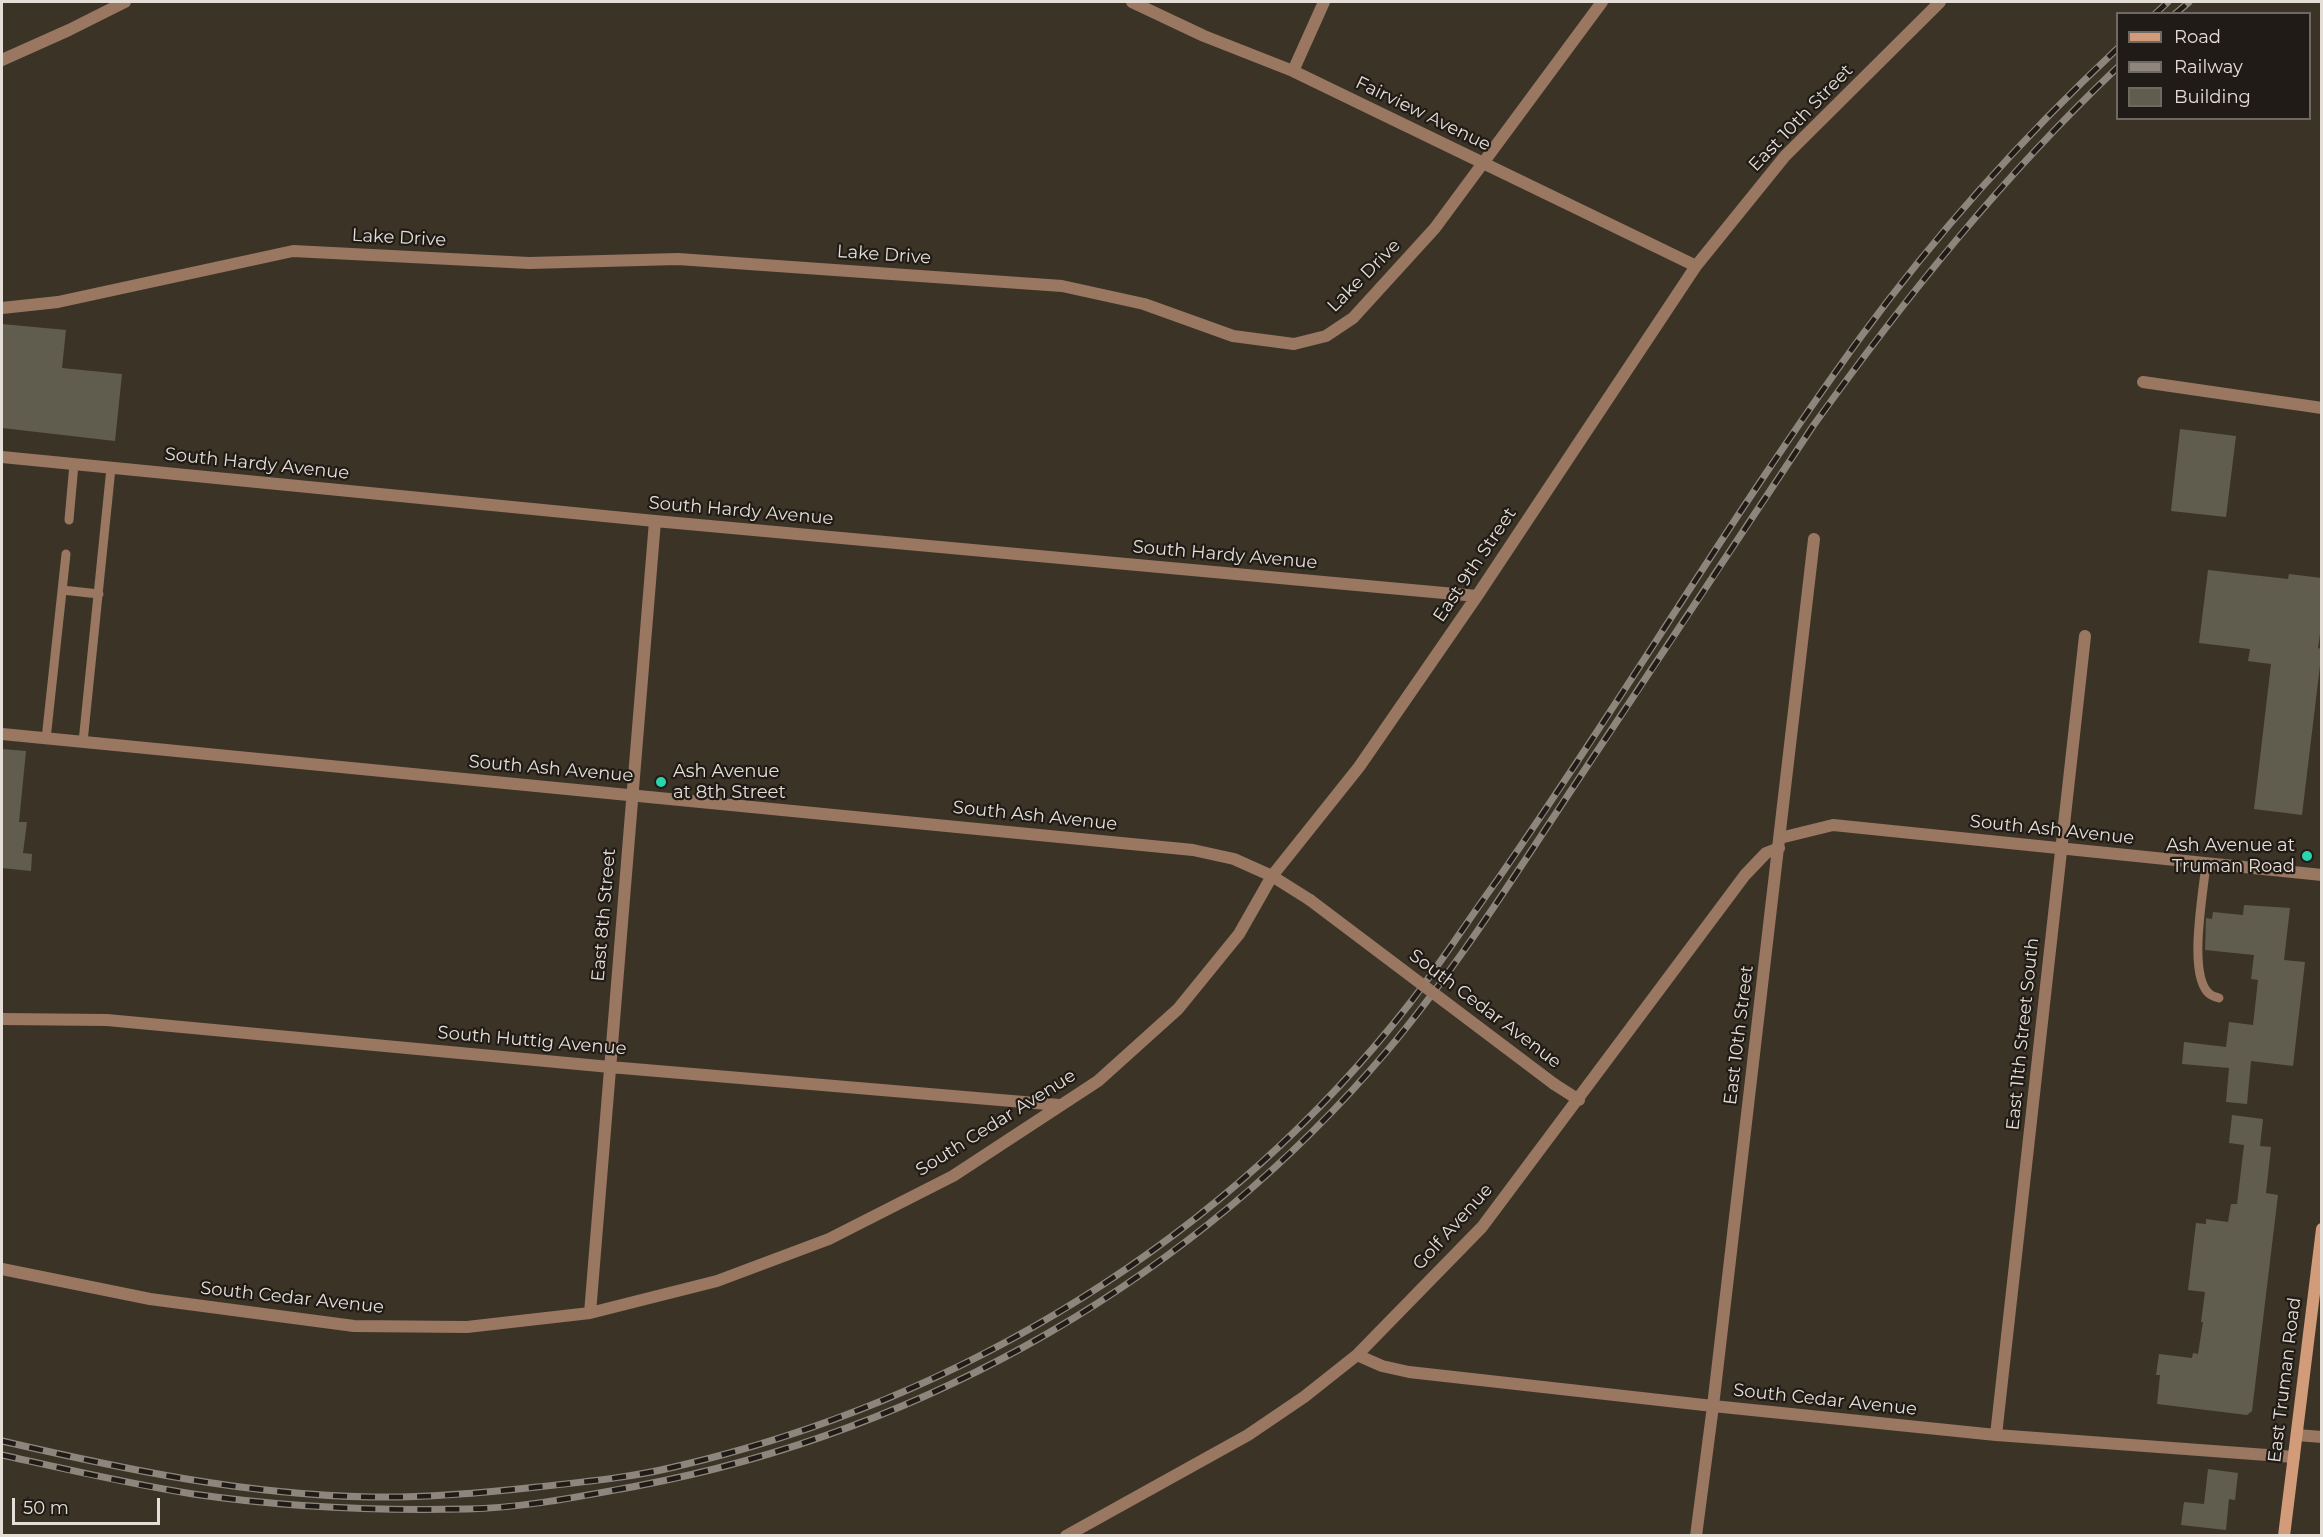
<!DOCTYPE html>
<html>
<head>
<meta charset="utf-8">
<style>
  body { margin:0 }
  #map { position:relative; width:2323px; height:1537px; overflow:hidden; background:#3c3327; font-family:Montserrat,sans-serif }
  canvas { display:block }
  .frame { position:absolute; inset:0; border:3px solid #e4ded6; pointer-events:none }
  .legend { position:absolute; left:2116px; top:12px; width:195px; height:108px; box-sizing:border-box; background:#201b16; border:2px solid #6e6963; margin:0; padding:8px 10px; list-style:none; font-size:18px; color:#e4ded6 }
  .legend li { display:flex; align-items:center; gap:12px; height:30px }
  .legend b { width:30px; border:2px solid #6e6963 }
  .scale { position:absolute; left:12px; top:1498px; width:148px; height:27px; box-sizing:border-box; border:3px solid #e4ded6; border-top:0; padding-left:8px; font-size:18px; line-height:21px; white-space:nowrap; color:#e4ded6; -webkit-text-stroke:4px #201b16; paint-order:stroke }
</style>
</head>
<body>
<div id="map">
<canvas width="2323" height="1537"></canvas>
<div class="frame"></div>
<ul class="legend">
<li><b style="height:8px;background:#d29b79"></b>Road</li>
<li><b style="height:8px;background:#8e867c"></b>Railway</li>
<li><b style="height:16px;background:#615d4e"></b>Building</li>
</ul>
<div class="scale">50 m</div>
</div>
<script>
const g = document.querySelector('canvas').getContext('2d');
g.lineJoin = 'round';
function paint(path, color) { g.fillStyle = color; g.fill(path, 'evenodd'); }
function strokePath(path, color, width, dash) { g.strokeStyle = color; g.lineWidth = width; g.lineCap = dash ? 'butt' : 'round'; g.setLineDash(dash || []); g.stroke(path); }
function label(font, color, halo, rows, align = 'center') {
  g.font = font + ' Montserrat,sans-serif'; g.lineWidth = 4.5; g.setLineDash([]); g.textBaseline = 'middle'; g.strokeStyle = halo; g.fillStyle = color; for (const [text, x, y, turn = 0] of rows) {
    g.save(); g.translate(x, y); g.rotate((+turn || 0) * Math.PI / 180); g.textAlign = isNaN(turn) ? turn : align; if (halo) g.strokeText(text, 0, 0); g.fillText(text, 0, 0); g.restore();
  }
}
paint(new Path2D(`
  M2 324 66 330 62 368 122 374 115 441 2 428Z
  M2180 429 2236 436 2226 517 2171 511Z
  M2208 570 2288 579 2289 574 2322 578V620L2318 648 2322 649 2302 815 2254 809 2271 664 2248 661 2250 649 2199 643Z
  M2 749 26 751 19 822H27L23 853 32 854 31 871 2 868Z
  M2244 905 2290 908 2284 960 2305 962 2293 1066 2251 1061 2247 1104 2226 1102 2229 1068 2182 1064 2184 1042 2226 1047 2229 1022 2253 1025 2258 980 2251 979 2254 955 2205 950 2206 918 2212 919 2213 912 2243 915Z
  M2232 1115 2263 1119 2260 1146 2271 1147 2266 1193 2278 1195 2252 1411 2247 1415 2157 1404 2160 1375H2156L2159 1354 2192 1358 2193 1353 2198 1354 2203 1322H2201L2205 1292 2188 1290 2196 1223 2206 1224V1219L2228 1222 2231 1204H2237L2244 1145 2229 1143Z
  M2208 1469 2238 1473 2235 1500 2229 1499 2226 1530 2181 1525 2184 1502 2204 1504Z`), '#615d4e');
strokePath(new Path2D(`
  M69 520 74 464
  M62 590 99 594
  M46 739 66 554
  M83 742 111 468
  M2206 863C2204 890 2186 979 2211 995 2211 996 2219 998 2219 998`), '#997761', 9);
strokePath(new Path2D(`
  M1132 2 1204 36 1293 71 1696 266
  M2 60 69 30 125 2
  M1293 71 1324 2
  M2 308 58 302 293 251 529 263 678 259 1062 286 1144 304 1233 336 1294 344 1326 336 1353 318 1435 228 1602 2
  M2143 382 2322 408
  M2 457 655 521 1477 596
  M2 734 1193 850 1234 859 1272 876 1310 900
  M1780 838 1833 825 2322 875
  M2 1019 107 1020 610 1067 1059 1105
  M1554 1084 1579 1100
  M2 1269 150 1299 354 1326 467 1327 590 1313 717 1281 829 1239 953 1176 1098 1081 1178 1009 1239 934 1272 876 1359 767 1477 596 1696 266 1785 156 1940 2
  M590 1313 655 521
  M1357 1355 1382 1366 1409 1372 1713 1406 1996 1435 2294 1457
  M1996 1435 2085 636
  M2297 1435 2322 1437
  M1066 1536 1248 1435 1304 1397 1357 1355 1482 1227 1745 875 1766 853 1779 848
  M1696 1536 1713 1406 1814 539`), '#997761', 12);
strokePath(new Path2D(`
  M2284 1536 2322 1229`), '#d29b79', 12);
const rail = new Path2D(`
  M2155 14 2168 2
  M2175 14 2189 2
  M2 1441C123 1469 246 1495 371 1497 426 1498 482 1493 537 1487 582 1482 629 1478 674 1467 963 1400 1227 1238 1410 1003 1441 963 1468 920 1498 879 1622 701 1733 513 1860 338 1936 234 2024 136 2118 48
  M2 1455C65 1469 129 1484 193 1494 283 1507 376 1511 467 1509 524 1508 582 1496 637 1486 928 1431 1195 1277 1387 1051 1456 969 1513 878 1572 789 1653 668 1733 547 1813 426 1905 298 2003 176 2118 67`);
strokePath(rail, '#8e867c', 7);
strokePath(rail, '#201b16', 4.5, [14]);
strokePath(new Path2D(`
  M1310 900 1554 1084`), '#997761', 12);
for (const [x, y, r, color] of [
  [661,782,6,"#29d5ad"],
  [2307,856,6,"#29d5ad"]
]) { const dot = new Path2D(); dot.arc(x, y, r, 0, 2 * Math.PI); g.fillStyle = color; g.fill(dot); strokePath(dot, '#201b16', 2); }
label('18px', '#e4ded6', '#201b16', [
  ["Fairview Avenue",1423,114,26],
  ["East 10th Street",1801,118,-46],
  ["Lake Drive",399,238,3],
  ["Lake Drive",884,255,4],
  ["Lake Drive",1364,276,-45],
  ["South Hardy Avenue",257,464,6],
  ["South Hardy Avenue",741,511,5],
  ["South Hardy Avenue",1225,555,5],
  ["East 9th Street",1475,565,-56],
  ["South Ash Avenue",551,769,5],
  ["South Ash Avenue",1035,816,6],
  ["South Ash Avenue",2052,830,6],
  ["East 8th Street",604,915,-85],
  ["South Cedar Avenue",1485,1009,37],
  ["East 11th Street South",2023,1034,-84],
  ["East 10th Street",1739,1035,-83],
  ["South Huttig Avenue",532,1041,5],
  ["South Cedar Avenue",996,1123,-32],
  ["Golf Avenue",1453,1227,-48],
  ["South Cedar Avenue",292,1298,6],
  ["East Truman Road",2285,1380,-83],
  ["South Cedar Avenue",1825,1400,6]
]);
label('18px', '#e4ded6', '#201b16', [
  ["Ash Avenue",673,772],
  ["at 8th Street",673,793],
  ["Ash Avenue at",2295,846,"right"],
  ["Truman Road",2295,867,"right"]
], 'left');
</script>
</body>
</html>
